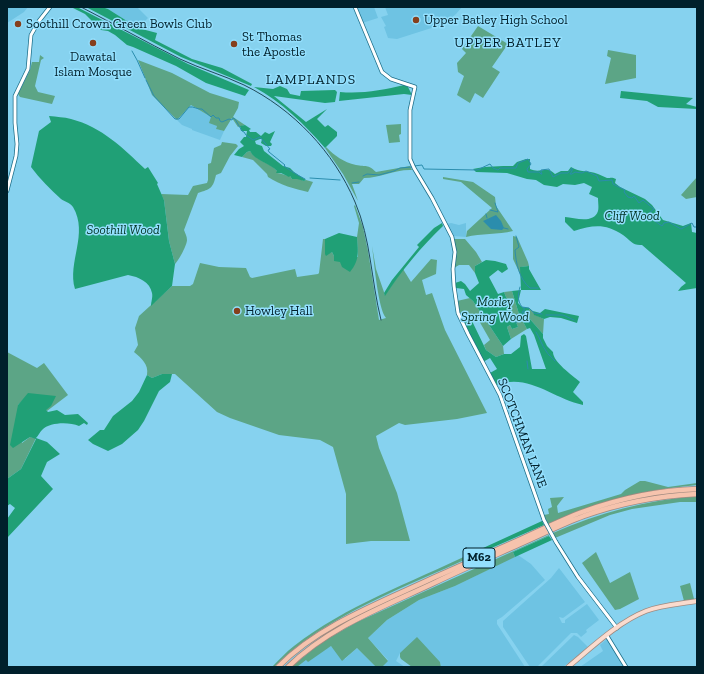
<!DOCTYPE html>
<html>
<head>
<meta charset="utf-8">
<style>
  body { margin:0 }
  #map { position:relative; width:704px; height:674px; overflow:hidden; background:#86d2ef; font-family:"Zilla Slab",serif }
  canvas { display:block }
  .frame { position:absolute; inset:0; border:8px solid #00202b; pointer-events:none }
</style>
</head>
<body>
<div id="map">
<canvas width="704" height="674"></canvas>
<div class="frame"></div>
</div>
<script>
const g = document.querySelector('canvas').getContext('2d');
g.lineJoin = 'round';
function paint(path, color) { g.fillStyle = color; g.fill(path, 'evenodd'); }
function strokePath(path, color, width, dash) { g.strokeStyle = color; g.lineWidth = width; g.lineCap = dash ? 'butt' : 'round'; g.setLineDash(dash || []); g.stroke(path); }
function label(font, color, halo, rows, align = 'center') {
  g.font = font + ' "Zilla Slab",serif'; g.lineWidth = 3; g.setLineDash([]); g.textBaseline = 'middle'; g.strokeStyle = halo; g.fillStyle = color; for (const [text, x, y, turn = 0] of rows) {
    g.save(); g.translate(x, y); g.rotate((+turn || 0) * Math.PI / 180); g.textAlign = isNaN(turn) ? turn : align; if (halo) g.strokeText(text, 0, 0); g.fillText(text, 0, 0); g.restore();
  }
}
paint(new Path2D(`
  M7 7H28L24 12 7 23Z
  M102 7H137L148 18 138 28 108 9Z
  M357 7H374L378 18 362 23Z
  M385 7H462L456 14 444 24 397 39 388 38 384 27 386 26 381 17 388 15Z
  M191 105 211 117 217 126 216 129 224 131 220 140 192 130V129L182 125 177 120Z
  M451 223 459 225 466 223V237L453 236 447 224Z
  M518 555 531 564 545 580 502 617 497 620V624L525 667H441L440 662 400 653 396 661 405 667H382L388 660 368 638 387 620 419 600 455 586Z
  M559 568 585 602 563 618 559 617 562 623H565V620L587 604 599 620 586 630 587 632 581 637 577 633H571L537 667H530L503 627V621L551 578Z
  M574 635 578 637 588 647 563 667H541Z
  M607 639 624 667H580L603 651 600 645Z
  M331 646 345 659 357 648 376 667H297L306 660Z`), '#6ec3e3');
paint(new Path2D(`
  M478 26 508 44 492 67 500 72 483 98 475 93 470 103 457 95 464 76 458 72 457 63 466 53 462 49Z
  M608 50 636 55V78L605 84 611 58 607 56Z
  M40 55 44 58 41 60 35 86 38 92 55 96 52 104 20 97 18 94 30 70 32 62H39Z
  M138 60 172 73 210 93 239 102 238 108 233 117 245 125 238 127 232 118 224 131 216 129 217 126 209 123 211 117 191 105 177 120 152 95Z
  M401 124V134L399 135 400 142 389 143 386 125Z
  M222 142 236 144 238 146 230 156 221 173 216 175C213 188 211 189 198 193L184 230C185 233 187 236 187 240 187 245 179 260 175 264L169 241 164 200 161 194 188 195 193 186 207 183 208 180V164L211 163 214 148 221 145Z
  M326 147C335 156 343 162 356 165 366 167 368 164 376 172L410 166 412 170C396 169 380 178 364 178L359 184H352L358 201 343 174 325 148Z
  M250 151C256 161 270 162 277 171V173C282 173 285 176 290 176L292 179 297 178 304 181 306 180 313 182 308 192C295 189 280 185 268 177L267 174 253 160 242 157 247 152Z
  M443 177 473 182 495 197 496 206 513 231C498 235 481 233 466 237L467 231 492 208 461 182 443 179Z
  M697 177V197L686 199 681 195Z
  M355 205 363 227 368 251 379 320 386 318C378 309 374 261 372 246L376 269 385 295 403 269 411 282 431 259 437 260 436 274 422 280 426 295 432 293 445 330 487 413 457 419 405 425 399 423 376 436 379 448 397 493 410 541H371L346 544V494L333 447 320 440 279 435 230 418 217 412 175 374H162L152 378 147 375C149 364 141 358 134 352L138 345 135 328 139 316 172 286H190L193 284 200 263 219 267 246 268 250 277 252 278 295 269 297 277 318 274 319 273 323 239H325V254L332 252 334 256 358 257 357 237 359 223 354 206Z
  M513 236 517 237 528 262 529 266 521 267V276L513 259Z
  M454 239H465L476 252 482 262 475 266V273L469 265H459L454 268 456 252Z
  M512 291 519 314 527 329 511 339 507 327 510 325 512 329 518 327 504 292Z
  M470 298 473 301 503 346 504 354 496 357 486 350 484 345 490 340 478 319 472 322V321L462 320 457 301Z
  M529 308 533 311 535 315 544 319 543 334 529 318Z
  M7 352 37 368 44 363 68 395 47 411 25 398 18 405 22 443 30 437 36 438 21 469 7 479Z
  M640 481H645L668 487 697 483V485C679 487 660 489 642 493 609 499 578 511 548 524L544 515 549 514 548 509 552 507 550 498 564 497 557 506 558 513 621 494 625 490Z
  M697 496V502H680L632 509 610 515 555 538 553 533C599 513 646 500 697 496Z
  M549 535V536L513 552 515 557 455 586 419 600 387 620 368 638 388 661 382 667H376L357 648 342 661 331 646 308 662 306 660 297 667H291L322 642 357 622Z
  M596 552 610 583 630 572 639 599 620 609 615 610 582 563Z
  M470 554 471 557C406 587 326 615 274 667H272C279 660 286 652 294 646 347 605 410 583 470 554Z
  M690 583 694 599 684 601 680 586Z
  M417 637 440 662 441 667H412L401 659 400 657V653Z`), '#5ca586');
paint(new Path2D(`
  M71 7H77L188 64 249 90 245 96 206 83 176 66 133 47 127 45 115 35 108 31 101 30 85 14Z
  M86 7H102L108 9 138 28 157 33 155 40 192 59 222 68 252 84 251 86 181 57Z
  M404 85 408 87 412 95 404 94 339 101 340 92C362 94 383 90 404 85Z
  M280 86 287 89 290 94 300 96 301 91 335 90 337 92 335 102 325 103 274 96 306 122 327 109 317 119 325 127 328 125 337 132V136L325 148C304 124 282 102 254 87L273 89Z
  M621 91 693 98 686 104 697 107V109L658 107 647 101 620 98Z
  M49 116C57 117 64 117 71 119 102 127 123 148 145 169L148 167 158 183 157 184 164 200 169 241 175 264 172 286 151 306C151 302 153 297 152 293 150 282 139 277 128 275L75 289C67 262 89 234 73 207 69 202 65 202 61 199 50 189 40 179 31 167L39 131 51 122Z
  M245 125 251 129 249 130 250 132H256L261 136 265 132 269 134 275 131 270 142 272 144 271 146H266L261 143 262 139H260L255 141 256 144 262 146 264 151 283 166 290 168 294 172 306 180 304 181 297 179H292L290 176 289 177 281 173H276L277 171C270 163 255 161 250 151L247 152 242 157 234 155 239 149 244 146 240 142 244 137H246L247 131H241L240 126Z
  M526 159H530V169C541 174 546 165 555 174L561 171H568L571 167C580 173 588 170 598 174 601 175 604 177 607 178 611 178 612 177 616 179L615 183 620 187 645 199 652 205 663 220 683 226 691 223 692 232 697 233V288L678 291 681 287 686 283 642 245C633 246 630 240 623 235 605 223 593 225 574 231L565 222V217C575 218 594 224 598 211 599 208 598 202 598 198L589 194 592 187 584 183 575 185 563 184 557 187 544 185 536 180 527 179 507 173 476 172 473 169C487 166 500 166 513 166L517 162Z
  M442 223 443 226C421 247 402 270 385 296L384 293 392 280 419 247 417 245 434 228Z
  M339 233 357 237C358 252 360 260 350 272L342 267 340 262 334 261V256L332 252 326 256 325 254V239Z
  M486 260 495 261 506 264 508 269 502 273 498 270 489 277 498 294 504 292 518 327 512 329 510 325 507 327 511 339 503 346 473 301 466 295 464 289 456 288 455 283 461 281 465 284 470 291 479 283 475 273V266Z
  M529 266V269L541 290H521L518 303 522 307 529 308V318L543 334V338L547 346 553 352C553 362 572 375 580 382L573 392 583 402V405C553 399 529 373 497 385L490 373 497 369 490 358 483 362 462 320 472 321 486 350 496 357 504 354H511L520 347 521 336 524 334 526 336 532 369H546L534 335 530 328 527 329 519 314 512 291 521 290 520 267Z
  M545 309 579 316 577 323 561 318 550 317 544 319 534 315 533 311 540 313Z
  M162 374H172L170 382 159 391 144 421 138 430 122 444 108 451 93 444 88 440 100 430H104L113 416 132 401 139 392 147 375 152 378Z
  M28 393 56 396 51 406 46 410 48 412 57 410 65 415 78 414 88 423 87 425 84 423 79 426C69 422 50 422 42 430 40 432 38 436 36 438L47 442 60 454 47 462 41 476 53 489 7 538V519L15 508 10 504 7 506V479L21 469 36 439 30 437 13 448 10 445 18 405Z
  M542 521 544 525 471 557 470 554Z
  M549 536 552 540 515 557 513 552Z`), '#20a076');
paint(new Path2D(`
  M496 215 501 221 504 228 502 230 491 229 483 221Z`), '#2b8dad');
strokePath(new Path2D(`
  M132 51 137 60 145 78
  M146 80 154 96 175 119H179L189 107C194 106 198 110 202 109L211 117 213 115 216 118H219L220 121 222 122 229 119 232 120 233 118 235 119 242 131 244 132 246 135 253 140 260 137 270 149 268 150 269 152 285 165 284 166C291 171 297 175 305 179
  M414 166 422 165 424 169 477 170 490 164 493 168 498 170 500 168H516L518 163 528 159 531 164 527 169 528 172H539L541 174H542L541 172V170L549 169 553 177 561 173H568L572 168V171L570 174H572L575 172 582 173 586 171 597 176 599 181 612 180 613 184 625 190 624 192 628 197 632 198 634 196 639 203 643 200 654 209 649 213 652 219 662 226 664 223 669 222 681 229 692 223 694 227H697
  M363 176 367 174 379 175 394 171 400 168 411 167
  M310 178 340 180
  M352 183 359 182
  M490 210 498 212 495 203
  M486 214 487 218
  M504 228 508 229
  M516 236 519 247 515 250C516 263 519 279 530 288H538
  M520 287C518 295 517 300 522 307L529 308 534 313 542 314
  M524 308V313L530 323
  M546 315H563L574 320
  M516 323V321L520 318 523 311
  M536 332C540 338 542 346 546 351 548 355 552 357 555 361
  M527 361 528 369`), '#2b8dad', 1);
const secondary = new Path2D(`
  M355 7 382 72 391 79 415 87 410 110V159L414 168 432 198 452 237 455 252 453 269 454 286 458 313 468 334 500 395 544 520
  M7 191 16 156 17 144 15 123V96L28 69 31 35 39 21 50 7
  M556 542 578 577 617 628
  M607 636 626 667`);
const primary = new Path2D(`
  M568 667C591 648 618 622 646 611 662 605 680 604 697 601`);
const motorway = new Path2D(`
  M278 667C319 625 382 602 435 577 464 564 492 552 521 539 541 530 561 520 582 512 618 499 658 490 697 489
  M288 667C329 627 383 607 434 583 463 569 491 557 520 544 541 535 562 524 584 516 620 503 659 496 697 494`);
strokePath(secondary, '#1c6e89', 4.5);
strokePath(primary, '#a08a80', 5.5);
strokePath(motorway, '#a08a80', 6);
strokePath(secondary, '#fff', 3);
strokePath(primary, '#fadbce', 4);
strokePath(motorway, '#f6c3ad', 4.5);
strokePath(new Path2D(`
  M81 7C114 24 146 42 180 59 201 69 223 75 244 85 293 109 334 152 355 202 371 239 371 280 381 320`), '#204b5a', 1);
const secondaryBridge = new Path2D(`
  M544 520 556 542`);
strokePath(secondaryBridge, '#1c6e89', 4.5, []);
strokePath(secondaryBridge, '#fff', 3);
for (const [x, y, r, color] of [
  [416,20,4,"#863f1c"],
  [18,24,4,"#863f1c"],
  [93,43,4,"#863f1c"],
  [234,44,4,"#863f1c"],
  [237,311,4,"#863f1c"]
]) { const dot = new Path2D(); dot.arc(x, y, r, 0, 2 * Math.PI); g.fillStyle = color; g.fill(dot); strokePath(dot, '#93dffd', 1.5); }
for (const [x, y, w] of [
  [479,558,32]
]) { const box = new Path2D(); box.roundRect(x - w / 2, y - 10, w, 20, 3); g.fillStyle = '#93dffd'; g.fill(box); strokePath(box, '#00202b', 1); }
label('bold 12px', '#00202b', null, [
  ["M62",479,558]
]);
label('13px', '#00202b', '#93dffd', [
  ["Upper Batley High School",424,20],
  ["Soothill Crown Green Bowls Club",26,24],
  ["St Thomas",242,37],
  ["the Apostle",242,52],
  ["Dawatal",93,57,"center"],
  ["Islam Mosque",93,72,"center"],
  ["Howley Hall",245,311]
], 'left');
label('italic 13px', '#003221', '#93dffd', [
  ["Cliff Wood",632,216],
  ["Soothill Wood",123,230],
  ["Morley",495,302],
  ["Spring Wood",495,317]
]);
label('13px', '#00202b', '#93dffd', [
  ["SCOTCHMAN LANE",522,433,69]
]);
g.letterSpacing = '1px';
label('14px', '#00202b', '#93dffd', [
  ["UPPER BATLEY",508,43],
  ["LAMPLANDS",311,80]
]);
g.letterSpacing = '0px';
</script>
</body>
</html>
